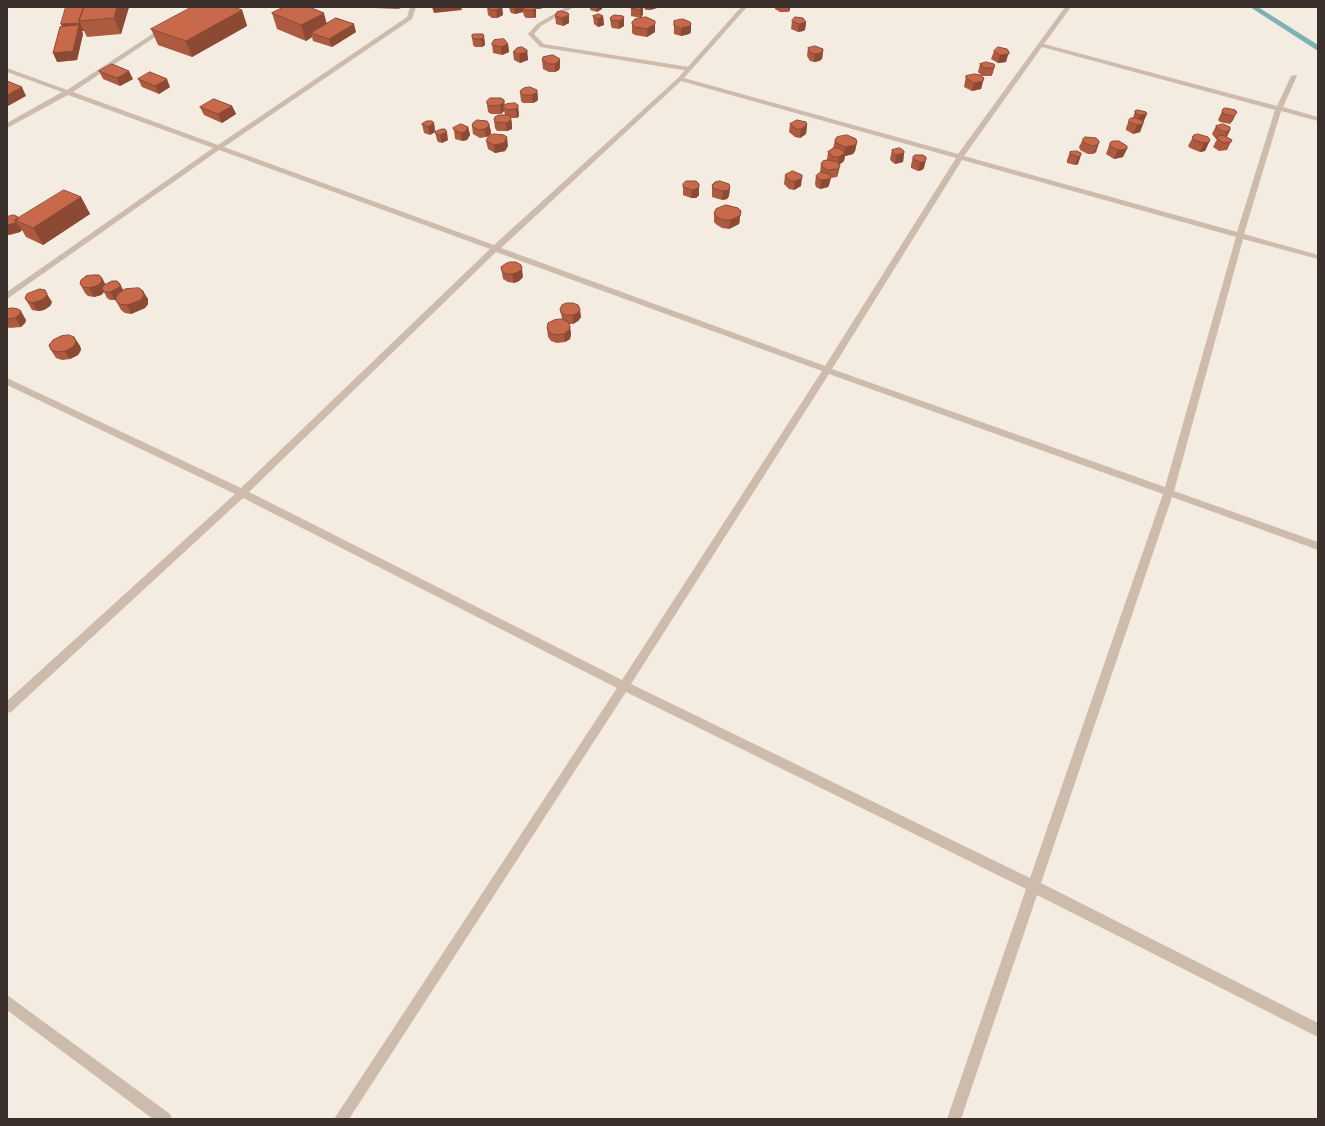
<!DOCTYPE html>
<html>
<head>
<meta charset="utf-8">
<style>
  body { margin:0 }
  #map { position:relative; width:1325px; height:1126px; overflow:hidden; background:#f4ebe1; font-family:"PT Sans",sans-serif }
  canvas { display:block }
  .frame { position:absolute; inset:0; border:8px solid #3b302b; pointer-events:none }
</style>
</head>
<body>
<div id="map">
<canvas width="1325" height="1126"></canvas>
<div class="frame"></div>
</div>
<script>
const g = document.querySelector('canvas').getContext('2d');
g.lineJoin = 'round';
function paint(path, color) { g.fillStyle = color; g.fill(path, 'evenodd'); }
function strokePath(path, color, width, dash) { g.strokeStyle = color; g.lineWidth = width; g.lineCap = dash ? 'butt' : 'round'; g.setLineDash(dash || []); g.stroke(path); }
paint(new Path2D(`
  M1250 7H1258L1315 43 1318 45V51Z`), '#7fb0b2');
paint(new Path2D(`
  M566 7 572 8 541 26 534 34 544 44 689 67 692 69 689 71 540 47 528 34 537 24Z`), '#cdbbac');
paint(new Path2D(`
  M410 7H416L412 19 224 147 494 245 678 78 741 7H747L684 78 958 154 1065 7H1071L1044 44 1277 106 1291 76 1296 75 1297 76 1283 107 1318 117V121L1281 111 1244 234 1318 255V259L1243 239 1174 491 1318 542V550L1172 497 1041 883 1318 1023V1037L1037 895 961 1119H947L1026 889 626 692 349 1119H334L617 688 243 498 11 712 7 713V701L235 494 7 385V378L241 488 490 249 219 150 7 299V292L213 148 68 95 7 128V123L62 92 7 72V68L67 90 163 27H167V29L73 92 218 145 407 17ZM1042 47 1275 110 1237 232 964 156ZM681 81 956 158 825 366 501 248ZM962 160 1236 237 1165 487 832 369ZM496 252 822 371 622 680 249 492ZM829 374 1163 494 1030 878 631 684Z`), '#cdbbac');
paint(new Path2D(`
  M7 995 170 1114 172 1119H153L7 1010Z`), '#cdbbac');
paint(new Path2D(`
  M129 7 121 34 87 37 84 31H82L83 34 77 60 57 62 63 27 61 24Z
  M375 7H401L399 9 375 8Z
  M487 7H502L503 15 497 18H492L488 15Z
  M509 7H524V8V7H543L541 9H536V17L534 18H526L524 16 523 12 515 14 511 13 510 11Z
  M590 7H602V9L597 12 590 10Z
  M643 7V14L641 18 631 16V8Z
  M643 7H657V8L650 10H646Z
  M775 7H790V10L788 12H780L775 9Z
  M242 10 247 26 192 57 158 45 151 29Z
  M557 12 569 23 563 26 556 24 555 16Z
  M272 13 327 23 356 32 332 47 313 41 312 37 306 41 277 29Z
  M615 15 624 26 619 29 612 28 611 26 610 18Z
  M593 16H603L604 25 598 27 594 24Z
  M792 21 806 22 805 30 803 31 798 32 791 29Z
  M632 22 655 24V32L647 37 635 35 632 33Z
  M674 26 691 32 689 34 681 36 674 34Z
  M472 37H484L485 45 482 47H475L473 45Z
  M492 43 508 44 509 52 502 55 493 53Z
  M808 48 823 51 822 59 819 61 814 62 810 61 807 56Z
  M1007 49 1006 62 998 63 991 59 994 51Z
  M513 52 528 58V60L520 63 514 60Z
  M543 57 560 67 559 70 555 72H549L543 69 542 60Z
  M980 64H994L992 75 991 76H982L978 72Z
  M99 71 133 79 120 86 103 79Z
  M966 76 983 81 981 89 972 91 964 87Z
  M138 79 170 87 159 94 142 87Z
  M537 90 538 99 537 101 533 103H523L521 101 520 92Z
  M487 104 504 105H518L519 116 517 118H511L512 126V129L507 131H497L495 128 494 120 505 115 504 111 501 114H491L488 112Z
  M232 106 236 114 222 123 204 115 200 107Z
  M1223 109 1235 110 1233 120 1230 124 1220 122 1218 120Z
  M1138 110 1143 124 1140 132 1133 134 1126 130V128L1129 120 1133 118 1135 111Z
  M434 123 435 132 448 140 442 143 438 142 437 140 435 132 430 135 424 133 422 124Z
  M489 124 491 132 490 135 486 137 480 138 473 134 472 126Z
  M790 124 807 125 806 134 800 138 795 137 789 132Z
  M1216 126 1230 130 1227 137 1231 142 1227 150 1219 151 1213 147 1217 139H1216L1212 134Z
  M468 127 470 135 467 140 462 141 455 139 454 130Z
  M1194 135 1210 140 1205 151 1200 152 1190 148 1188 146Z
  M1083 139 1099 141 1096 152 1093 154H1088L1080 150 1079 147Z
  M835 140 857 142 855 151 853 154 845 156 844 161 839 164 838 174 837 177 831 178 829 185 828 187 820 189 816 187 815 184 816 176 820 173 821 164 827 160 828 152 833 148Z
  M486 141 508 146 505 151 495 153 488 149Z
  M1113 141 1123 157 1114 159 1106 154 1107 151 1110 143Z
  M892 150 904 153 903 162 895 164 891 161 890 159Z
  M1070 152 1081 153 1078 164 1075 165 1067 163V160Z
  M915 155 924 168 922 170 918 171 911 168V165L913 157Z
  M788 173 801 186 794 190 789 189 784 184 785 175Z
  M683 184 699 195 696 198H691L683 195Z
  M712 185 730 187 729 196 727 199 722 200 712 197Z
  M81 197 90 214 43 245 26 237 22 230 20 232 9 235 7 234V217L18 218Z
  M714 213 740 220 739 224 729 229 722 228 717 225 714 222Z
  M501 267 523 277 519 281 514 283 508 282 503 279Z
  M80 284H120L123 290 148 299V304L145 308 131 314 125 313 121 310 116 301V300H110L107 298 104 292 101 295 94 297 88 296 85 293Z
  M25 298 52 302 50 306 44 310 38 311 32 310Z
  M7 309 26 320 25 323 21 327 9 328 7 326Z
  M560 309 581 317 578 321 573 324H569L571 334 570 339 565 342 557 343 551 341 548 337 547 328 562 319Z
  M74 337 80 346 81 350 78 355 70 359 62 360 56 358 51 350Z`), '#ac5a40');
paint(new Path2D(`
  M117 7H129L121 34 114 18Z
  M432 7H461L462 10 434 13Z
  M502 7 503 15 497 18 496 10Z
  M514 7H524V9L523 8V12L515 14Z
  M596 7H602V9L597 12Z
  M642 7H643V14L641 18 640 10Z
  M650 7H657V8L650 10Z
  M789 7H790V10L788 12Z
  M536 9V17L534 18 533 10Z
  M242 10 247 26 192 57 186 41Z
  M324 13 328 29 311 33 312 37 306 41 301 25Z
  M569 15V23L563 26 562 18Z
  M603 16 604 25 598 27V19Z
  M624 18V26L619 29V21Z
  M806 22 805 30 803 31 798 32 799 24Z
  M80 23 84 31H82L83 34 77 60 57 62 53 53 65 33 61 24Z
  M354 24 356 32 332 47 329 39Z
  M655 24V32L647 37V29Z
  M691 24V32L689 34 681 36V28Z
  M484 37 485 45 482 47 481 39Z
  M508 44 509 52 502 55 501 47Z
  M527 50 528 58V60L520 63 519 54Z
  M823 51 822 59 819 61 814 62 815 54Z
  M1009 52 1006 62 998 63 1000 55Z
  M560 59V67L559 70 555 72V64Z
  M995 66 992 75 991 76 993 68Z
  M129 71 133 79 120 86 117 78Z
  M167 79 170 87 159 94 155 86Z
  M983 81 981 89 972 91 974 83Z
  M22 87 26 96 8 106 7 104V95Z
  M537 90 538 99 537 101 533 103 532 95Z
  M504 100 505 107 503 106 504 111 501 114 500 105Z
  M232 106 236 114 222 123 218 114Z
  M518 107 519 116 517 118 516 109Z
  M1237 112 1233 120 1230 124 1234 116Z
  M1147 114 1143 123 1136 124 1140 115Z
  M511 118 512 126V129L507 131 506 123Z
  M434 123 435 132 430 135 428 127Z
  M489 124 491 132 490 135 486 137 484 129Z
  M1143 124 1140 132 1133 134 1137 125Z
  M807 125 806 134 800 138 801 129Z
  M468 127 470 135 467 140 462 141 461 133Z
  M1230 130 1226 138 1224 140 1228 131Z
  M447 132 448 140 442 143 440 135Z
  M507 137 508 146 505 151 495 153 494 145Z
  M1210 140 1205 151 1200 152 1204 143Z
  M857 142 855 151 853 154 845 156 844 161 838 166 839 157 844 154 845 147Z
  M1099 143 1096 152 1093 154 1097 145Z
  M1127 149 1123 157 1114 159 1118 150Z
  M904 153 903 162 895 164 896 155Z
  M1081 155 1078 164 1075 165 1078 157Z
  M926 160 924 168 922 170 918 171 920 162Z
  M840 166 838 174 837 177 838 169Z
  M831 177 829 185 828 187 820 189 821 180Z
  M802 178 801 186 794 190 795 181Z
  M699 187V195L696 198H691L692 190Z
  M730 187 729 196 727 199 722 200 723 191Z
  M81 197 90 214 43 245 33 228Z
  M741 211 739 224 729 229 730 220Z
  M16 222 22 230 20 232 9 235 7 232V225Z
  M522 269 523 277 519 281 514 283 512 274Z
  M102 278 107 287 102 289 104 292 101 295 94 297 89 288Z
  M120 284 124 292V295L115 300 110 292Z
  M143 291 148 299V304L145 308 131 314 127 305Z
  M47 294 52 302 50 306 44 310 38 311 32 303Z
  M580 309 581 317 578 321 573 324V315Z
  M21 311 26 320 25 323 21 327 15 318Z
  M570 326 571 334 570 339 565 342 564 334Z
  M74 337 80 346 81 350 78 355 70 359 65 351Z`), '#8c4a34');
const building = new Path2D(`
  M66 7H84L79 21 80 23 61 24Z
  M84 7H117L114 18 79 21Z
  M192 7H234L242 10 186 41 151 29Z
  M284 7H309L324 13 301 25 272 13Z
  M488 7H502L496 10H491Z
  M524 7H535L536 9 533 10H525L523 8Z
  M632 7H642L640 10 631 8Z
  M561 11 568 13 569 15 562 18 555 16 557 12Z
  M599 14 603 16 598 19 593 16Z
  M615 15 623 16 624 18 619 21 611 20 610 18 612 16Z
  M646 17 655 21V24L647 29 635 27 632 24V22L635 19Z
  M795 17 803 18 806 22 803 23 799 24 792 21Z
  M336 18 354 24 329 39 311 33Z
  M683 19 690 22 691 24 690 26 681 28 674 26V21Z
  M79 25 73 51 53 53 60 27Z
  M475 34H483L484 37 481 39H473L472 37V35Z
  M504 39 508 44 501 47 492 45V43L494 40Z
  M815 46 823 49V51L820 53 815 54 811 53 808 48Z
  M522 47 527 50V52L519 54 513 52 517 48Z
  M998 47 1007 49 1009 52V54L1000 55 994 51Z
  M553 55 560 59 558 62 555 64H549L542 60 543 57 547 56Z
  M986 62 994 64 995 66 993 68H985L980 64Z
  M112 64 129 71 117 78 99 71Z
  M150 72 167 79 155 86 138 79Z
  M975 74 980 75 984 78 983 81 974 83 966 78V76Z
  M7 81 22 87 7 95Z
  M530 87 537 90 536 93 532 95H522L520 92 521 90 524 88Z
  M490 98H501L504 100V103L500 105 490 106 487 104V101Z
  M214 99 232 106 218 114 200 107Z
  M515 103 518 105V107L516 109 507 110 503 106 506 104Z
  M1226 108 1235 110 1237 112 1234 116 1224 114 1222 111 1223 109Z
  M1138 110 1146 112 1147 114 1140 115 1136 114 1135 111Z
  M499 115H509L511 118 510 121 506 123 496 122 494 120 495 117Z
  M1131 118H1136L1143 121V124L1137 125 1129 122V120Z
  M477 120 487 121 489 124 488 127 484 129 478 130 472 126 473 123Z
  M797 120 806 122 807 125 801 129H796L790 124Z
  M427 121H432L434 123 428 127 422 124Z
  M461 124 468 127 465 132 461 133 454 130 453 128Z
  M1223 124 1230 127V130L1228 131 1224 132 1220 130 1216 126Z
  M442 129H445L447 132 440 135 436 134 435 132Z
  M494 134 504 135 507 137 504 143 494 145 486 141 489 135Z
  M1198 134 1208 137 1210 140 1209 142 1204 143 1194 140 1192 137 1194 135Z
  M847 135 856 139 857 142 855 145 845 147 836 143 835 140 837 137Z
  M1220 135 1225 136 1232 140 1231 142 1224 143 1217 139Z
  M1085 137 1096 138 1099 141V143L1097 145 1092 146 1083 142V139Z
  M1113 141H1119L1127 146V149L1118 150 1110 146V143Z
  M834 148H839L845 153 839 157H834L828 152Z
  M900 148 904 151V153L896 155 893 153 892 150Z
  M1077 151 1081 153V155L1078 157 1070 154V152Z
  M915 155H923L926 157V160L924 162H920L913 159V157Z
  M828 160 838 162 840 166 838 169 827 170 823 167 821 164 823 161Z
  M793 171 802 175V178L795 181H790L785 175 788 173Z
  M821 172 829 174 831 177 829 179 821 180 817 178 816 176Z
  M686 181H696L699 184V187L696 189 692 190 683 187V184Z
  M720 181 729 184 730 187 728 190 723 191 713 188 712 185 715 182Z
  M64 190 81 197 33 228 15 220Z
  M726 205 738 208 741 211 740 216 730 220H723L717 217 714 213 716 209Z
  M14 215 18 217V219L15 220 16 222 15 223 7 225V217Z
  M510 262H516L521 265 522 269 518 272 512 274H506L502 271 501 267 505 264Z
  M93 275H99L102 278 101 283 96 286 89 288 83 287 80 284 81 280 86 276Z
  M112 281H117L120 284V287L110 292H105L102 289 103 286Z
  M139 288 143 291 144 295 141 300 127 305 120 304 116 301V297L119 293 125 289Z
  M40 289 45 290 47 294 45 298 39 301 32 303 27 301 25 298 27 294Z
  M567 303H573L578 305 580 309 578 313 573 315H566L561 313 560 309 562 305Z
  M13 308 18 309 21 311 19 315 15 318 7 319V309Z
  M561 319 567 321 570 326 569 330 564 334 556 335 550 333 547 328 548 323 554 320Z
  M69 335 74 337 76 342 73 347 65 351 57 352 51 350 49 345 53 340 61 336Z`);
paint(building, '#c8694b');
strokePath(building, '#8c4a34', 1);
</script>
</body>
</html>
